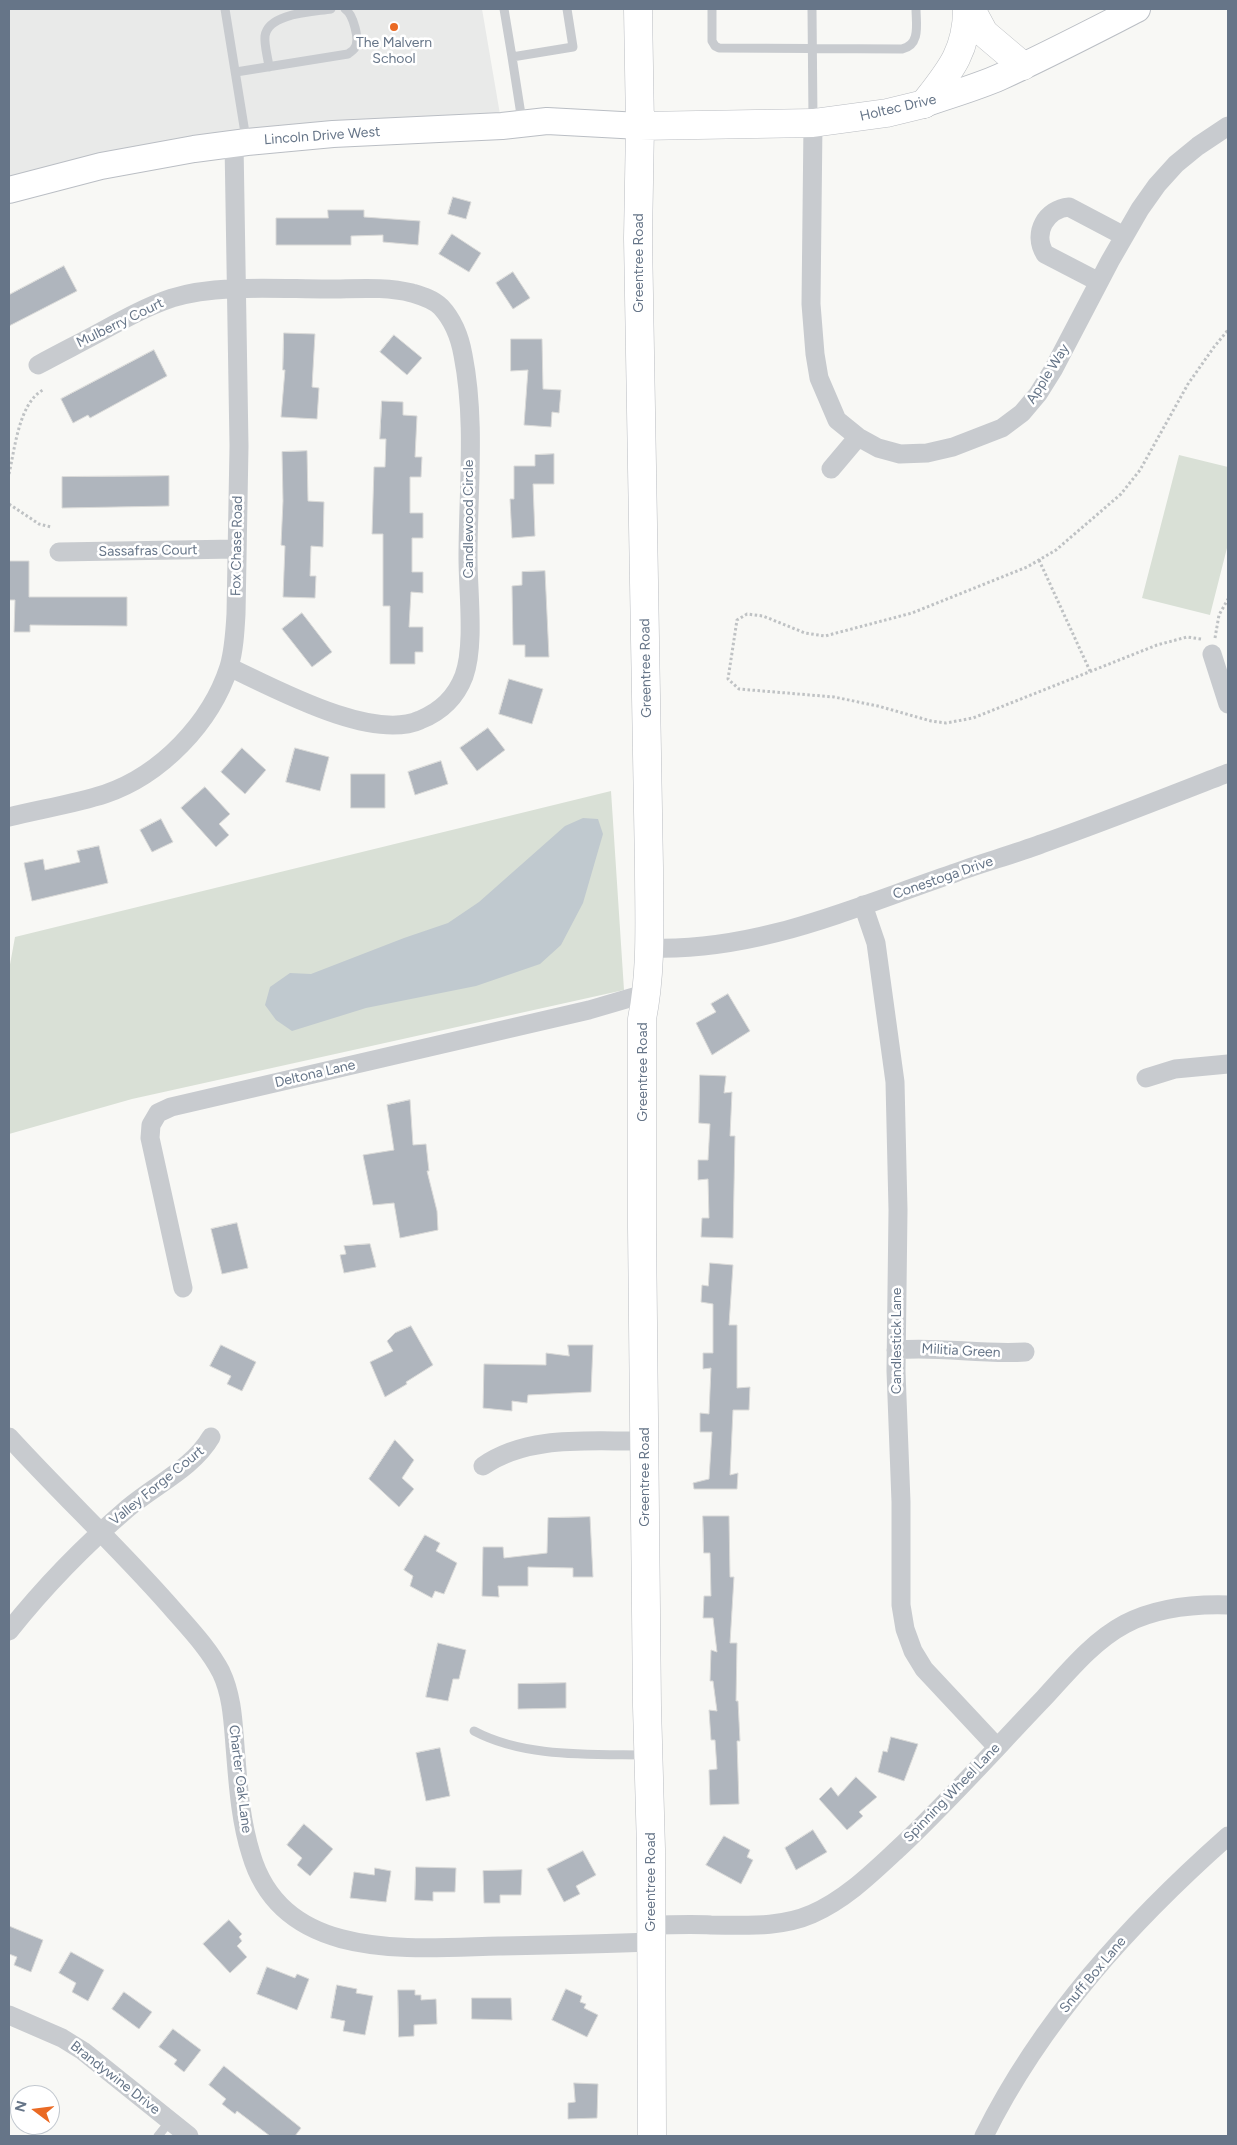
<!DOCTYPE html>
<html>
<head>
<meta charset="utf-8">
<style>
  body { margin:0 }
  #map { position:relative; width:1237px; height:2145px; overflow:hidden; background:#f8f8f5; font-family:Figtree,sans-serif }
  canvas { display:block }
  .frame { position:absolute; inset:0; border:10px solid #667588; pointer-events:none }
  .north { position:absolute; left:10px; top:2085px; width:50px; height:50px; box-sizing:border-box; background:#fff; border:1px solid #c2c8cf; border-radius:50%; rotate:285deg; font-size:14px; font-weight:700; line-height:20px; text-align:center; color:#667588 }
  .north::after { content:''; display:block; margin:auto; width:18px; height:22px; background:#ea6a24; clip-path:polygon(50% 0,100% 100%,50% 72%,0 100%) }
</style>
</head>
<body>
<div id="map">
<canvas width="1237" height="2145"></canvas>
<div class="frame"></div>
<div class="north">N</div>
</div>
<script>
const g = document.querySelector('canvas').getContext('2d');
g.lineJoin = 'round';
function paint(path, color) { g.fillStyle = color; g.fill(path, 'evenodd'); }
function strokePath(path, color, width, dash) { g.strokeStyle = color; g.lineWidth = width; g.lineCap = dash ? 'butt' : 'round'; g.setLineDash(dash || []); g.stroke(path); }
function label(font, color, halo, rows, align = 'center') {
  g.font = font + ' Figtree,sans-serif'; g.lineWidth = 5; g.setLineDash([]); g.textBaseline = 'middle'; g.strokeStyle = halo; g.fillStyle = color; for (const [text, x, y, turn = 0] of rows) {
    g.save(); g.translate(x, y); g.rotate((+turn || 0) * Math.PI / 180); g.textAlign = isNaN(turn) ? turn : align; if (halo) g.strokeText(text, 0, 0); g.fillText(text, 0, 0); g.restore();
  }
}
paint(new Path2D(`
  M9 9H482L502 126 376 132 9 190Z`), '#e9eae9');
paint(new Path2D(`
  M1179 455 1228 467V544L1210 615 1142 598Z
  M611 791 624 990 132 1099 9 1134V970L15 937Z`), '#d9e0d6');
paint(new Path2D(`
  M583 818 598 819 603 834 583 903 561 945 540 964 476 986 366 1008 292 1031 276 1020 265 1005 270 987 290 973 311 974 404 938 448 923 479 902 565 826Z`), '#c0c9cf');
const building = new Path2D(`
  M453 197 471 202 466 219 448 214Z
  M328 210H364V217L420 221 418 245 383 242V235L351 236V245H276V218H328Z
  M452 234 481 253 469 272 439 254Z
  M64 266 77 291 9 326V295Z
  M513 272 530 298 513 309 496 283Z
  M284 333 315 334 312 387 319 388 317 419 281 417 285 370H283Z
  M394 335 422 358 407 375 380 352Z
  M511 339H542L543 389 561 390 559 413 552 412 551 427 524 425 528 370 511 371Z
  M154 350 167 376 90 418 88 415 73 423 61 399Z
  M382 401 403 402V415L417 416 415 457H422L421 477H410V513H423V538H412V572H423V593L411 592 409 627H423V652H415V664H390V606H383V534H372L374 467H385L386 439H380Z
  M307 451 308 501 324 502 323 547 311 546 310 576H316L315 598 283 597 285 546 281 545 283 501 282 452Z
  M554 454V484H533L535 536 512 538 510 499H514V466H535V455Z
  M169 476V506L62 508V477Z
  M9 561H29V597H127V626L30 625V632H14L15 600H9Z
  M545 571 549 657H525V645H513L512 586 522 585V572Z
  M302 613 332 652 312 667 282 629Z
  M509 679 543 689 532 724 499 714Z
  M488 728 505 750 477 771 460 748Z
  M242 748 266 770 245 794 221 772Z
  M295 748 329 757 320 791 286 782Z
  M441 761 448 784 415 795 408 772Z
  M351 774H385V808H351Z
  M205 787 230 814 219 824 229 835 216 847 181 808Z
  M161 819 173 842 152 852 140 830Z
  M99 846 108 883 32 901 24 863 43 859 45 870 80 862 77 851Z
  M728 994 750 1031 712 1055 696 1023 716 1012 711 1004Z
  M700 1075 726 1076 724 1093 732 1092 730 1136H735L733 1238 701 1237 702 1218H709L708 1179 698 1180V1160H708L710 1124 699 1123Z
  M410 1100 413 1145 426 1144 429 1171H427L437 1211 438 1230 400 1238 394 1203 373 1205 363 1155 394 1150 387 1105Z
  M237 1223 248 1268 222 1274 211 1229Z
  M370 1244 376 1267 344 1273 340 1255 346 1254 344 1246Z
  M710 1263 733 1265 729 1325H737V1388L750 1387 749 1410H733L730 1475 738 1473 737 1489H694L693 1483 709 1479 712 1432H700V1413L709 1414 711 1368 703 1369V1353H713V1304L701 1302 702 1285 708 1286Z
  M411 1326 433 1365 406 1382 407 1384 385 1397 370 1362 393 1351 387 1341 395 1333Z
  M221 1345 256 1362 242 1391 227 1384 231 1376 210 1366Z
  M568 1345H593L591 1392 528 1395 527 1403 512 1401V1411L483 1408 484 1364 546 1365V1353L569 1356Z
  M395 1440 414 1460 402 1478 414 1489 399 1507 369 1479Z
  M703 1516H729L730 1577H734L730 1643H737L736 1701H738L740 1741H737L739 1804 710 1805 709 1770 717 1769 715 1740H711L709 1710 717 1711 713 1681H710L711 1650 717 1652 713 1618H703L704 1596H711L710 1553H704Z
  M590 1517 593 1577H573V1568L528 1567V1586H498L499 1597 482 1596 483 1547H503L504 1558 547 1553 548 1518Z
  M425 1535 440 1543 436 1551 457 1563 444 1594 435 1591 432 1598 410 1586 413 1576 404 1570Z
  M438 1643 466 1650 459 1679H453L448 1701 426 1697Z
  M566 1683V1708L518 1709V1684Z
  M891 1737 918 1744 904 1781 878 1772 883 1751 887 1752Z
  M440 1748 450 1796 426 1801 416 1753Z
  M856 1777 877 1797 859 1812 863 1816 847 1830 819 1799 831 1787 838 1796Z
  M304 1824 333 1849 310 1876 297 1865 302 1858 287 1845Z
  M813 1830 827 1852 796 1870 785 1848Z
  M724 1836 750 1850 747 1857 753 1860 741 1884 706 1865Z
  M583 1851 596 1875 576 1886 580 1894 564 1902 547 1869Z
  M416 1867 456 1868 455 1892H433V1901L415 1900Z
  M375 1868 391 1871 386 1902 350 1898 354 1872 374 1875Z
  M522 1870 521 1895H500V1903H484L483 1871Z
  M229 1920 242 1934 239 1937 242 1941 237 1946 247 1957 230 1973 203 1944Z
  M9 1926 43 1940 31 1972 14 1965 17 1957 9 1954Z
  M71 1952 104 1970 88 2001 72 1992 76 1983 59 1973Z
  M267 1967 295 1978 297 1974 309 1979 297 2010 257 1994Z
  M337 1985 357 1989 356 1993 373 1996 365 2035 343 2031 345 2021 331 2018Z
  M566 1989 582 1996 580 2002 586 2004 584 2008 598 2015 587 2037 552 2020Z
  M398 1990H415V1995H421V2000L436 1999 437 2024 414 2025V2036L399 2037Z
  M124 1992 152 2012 139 2029 112 2009Z
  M472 1998H511L512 2020 472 2019Z
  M173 2029 201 2050 184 2072 174 2064 177 2060 159 2047Z
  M224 2066 301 2128 295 2136H270L237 2111 235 2114 222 2104 226 2099 209 2085Z
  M574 2083 598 2084 597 2118 568 2119V2103L575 2102Z`);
paint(building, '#afb5bd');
strokePath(building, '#dadad8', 1);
const secondary = new Path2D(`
  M924 104C949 95 975 88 1000 77 1046 56 1092 32 1137 9
  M9 190 101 166 194 149 247 142 333 134 502 126 547 121 640 126`);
const primary = new Path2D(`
  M638 9 640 126 638 238 649 868C649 918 652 969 642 1019V1227L647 1706 651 1849 652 2136
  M640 126 813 123 887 113 924 104`);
const highway = new Path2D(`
  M971 9 984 33 1023 66
  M924 104C949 72 967 52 967 9`);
strokePath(secondary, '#babec4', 28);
strokePath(primary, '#b9bcc1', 29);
strokePath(highway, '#babdc1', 29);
strokePath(new Path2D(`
  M9 474C15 448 19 403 43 390
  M9 504 39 524 51 527
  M1039 560 1090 671
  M1215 638 1219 615 1228 599
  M1201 639 1187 637 1157 645 973 718 946 723 931 721 878 706 834 697 739 689 728 679 737 620 747 614 763 616 805 633 825 636 912 613 1027 567 1056 550 1121 494 1140 470 1188 384 1214 347 1228 330`), '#bfc2c4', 3, [2.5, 2.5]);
strokePath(new Path2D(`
  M225 9 246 139
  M504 9 512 57 573 47 567 9
  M712 9V41L715 46 719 48 902 49C921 45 916 23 916 9
  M812 9 813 120
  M512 57 522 121
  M269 67C268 58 264 45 265 36 268 13 313 12 331 9
  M236 72 348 54C349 53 354 50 354 49 361 41 353 14 345 9
  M474 1731C525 1758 590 1754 646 1755
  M158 2136 170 2121`), '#c8cbcf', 9);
strokePath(new Path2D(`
  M813 123 811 304 815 354 819 378 837 420 858 437 878 448 900 454 927 453 953 447 1002 428 1022 413 1038 394 1053 370 1110 261 1140 209 1157 185 1176 164 1198 146 1228 126
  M1099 282 1045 254C1032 233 1046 209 1069 207L1124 236
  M38 365C60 353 82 342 104 330 126 318 148 306 172 298 218 284 278 289 327 289 355 289 385 286 412 293 422 296 433 299 441 307 453 320 460 338 463 355 476 421 468 491 468 558 468 592 475 645 464 676 456 697 440 712 420 720 372 742 274 688 229 667
  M831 469 858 437
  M59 552 236 549
  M1212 654 1228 704
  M9 817C41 809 74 804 105 794 161 775 211 723 229 667 234 650 235 632 236 614L239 446 234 143
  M863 905 876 943 895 1082 898 1210 896 1371 901 1502V1605L905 1629 913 1651 924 1669 997 1747
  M649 948C757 952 852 908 952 874 981 863 1012 855 1041 844 1104 822 1166 797 1228 773
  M1146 1078 1175 1069 1228 1064
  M183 1288 150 1138 151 1125 158 1113 171 1107 589 1010 647 993
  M896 1350C939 1346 982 1355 1025 1352
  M9 1437C61 1494 118 1547 169 1605 187 1626 208 1647 221 1672 232 1695 233 1721 235 1746 238 1782 240 1819 251 1854 283 1963 410 1948 499 1946 549 1945 600 1944 650 1942
  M483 1466C529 1434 591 1442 645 1441
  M9 1631C44 1587 85 1545 128 1508 155 1485 193 1468 211 1437
  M651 1925C671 1925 691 1924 711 1925 745 1925 780 1928 812 1914 846 1899 872 1873 899 1848 950 1800 996 1748 1044 1698 1068 1672 1093 1641 1125 1624 1156 1608 1194 1604 1228 1605
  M9 2015 62 2038 83 2051 189 2136
  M984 2136C1042 2019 1131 1922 1228 1836`), '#c8cbcf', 19);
strokePath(secondary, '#fff', 26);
strokePath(primary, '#fff', 28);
strokePath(highway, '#fff', 28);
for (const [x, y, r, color] of [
  [394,27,5,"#ea6a24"]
]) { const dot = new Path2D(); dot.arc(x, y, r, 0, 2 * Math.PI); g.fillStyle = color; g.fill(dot); strokePath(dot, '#fff', 2); }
label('14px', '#667588', '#fff', [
  ["The Malvern",394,43],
  ["School",394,59]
]);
label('14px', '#667588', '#fff', [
  ["Holtec Drive",898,108,-13],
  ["Lincoln Drive West",322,136,-4],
  ["Greentree Road",639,263,-90],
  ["Mulberry Court",120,323,-26],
  ["Apple Way",1048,374,-58],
  ["Candlewood Circle",469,519,-90],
  ["Fox Chase Road",237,546,-89],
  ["Sassafras Court",148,551,-1],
  ["Greentree Road",646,668,-91],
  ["Conestoga Drive",943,878,-19],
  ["Greentree Road",643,1072,-90],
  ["Deltona Lane",315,1074,-13],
  ["Candlestick Lane",897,1341,-90],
  ["Militia Green",961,1351,3],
  ["Greentree Road",645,1477,-90],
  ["Valley Forge Court",157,1486,-39],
  ["Charter Oak Lane",240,1779,83],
  ["Spinning Wheel Lane",952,1793,-46],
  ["Greentree Road",651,1882,-90],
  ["Snuff Box Lane",1093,1975,-50],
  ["Brandywine Drive",115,2078,38]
]);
</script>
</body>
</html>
